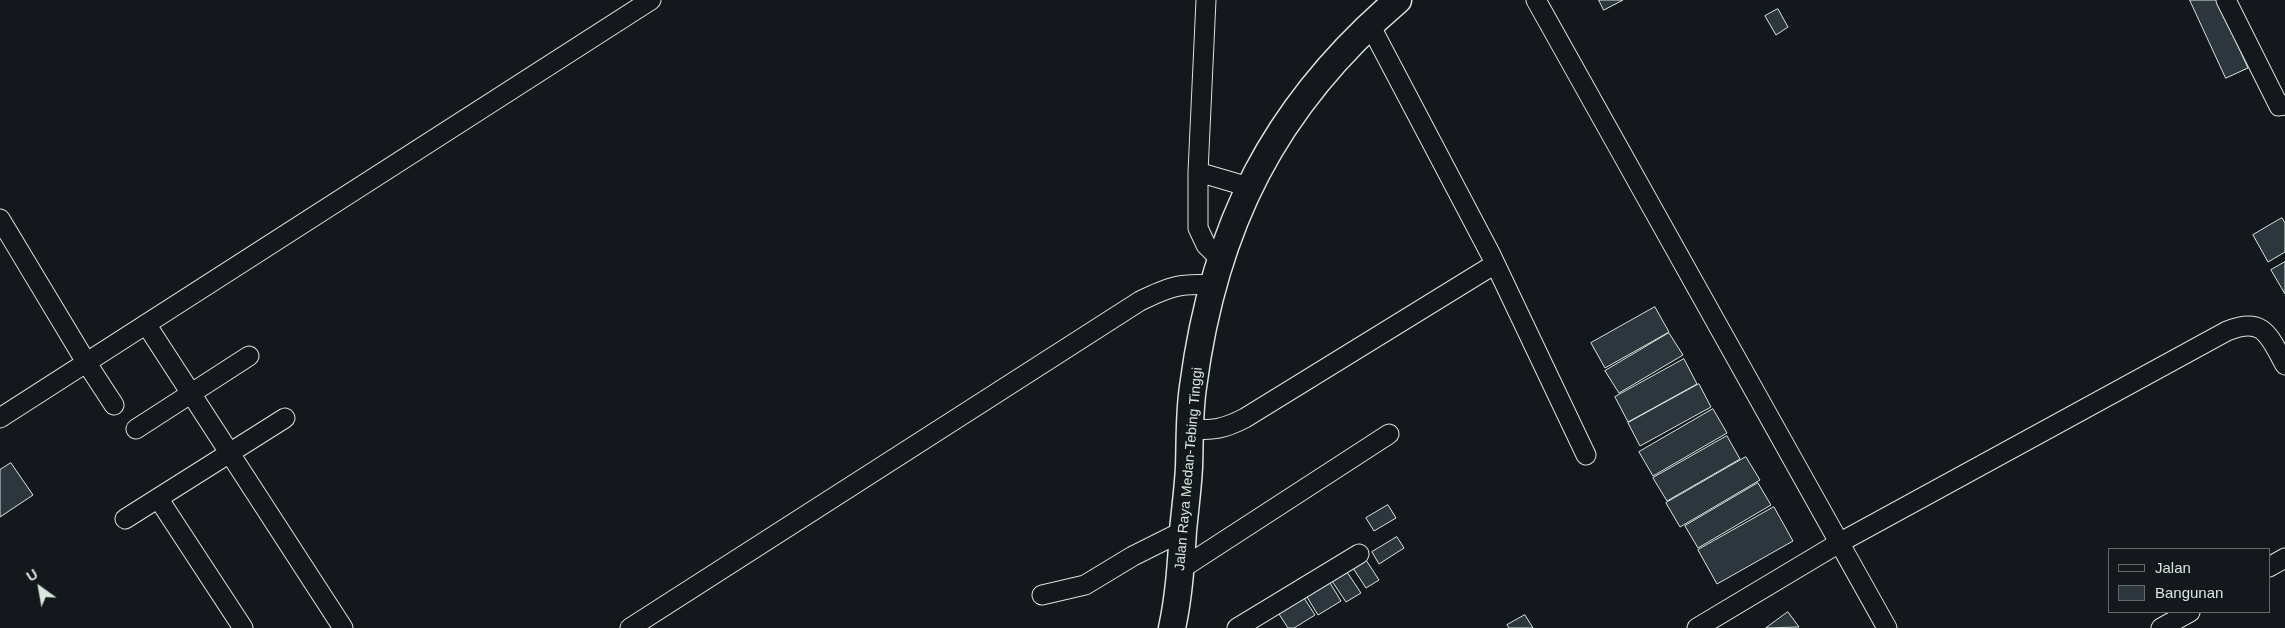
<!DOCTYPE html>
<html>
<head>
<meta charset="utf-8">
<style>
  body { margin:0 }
  #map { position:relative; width:2285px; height:628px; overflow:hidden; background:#14181c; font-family:Arial,sans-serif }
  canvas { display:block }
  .legend { position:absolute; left:2108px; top:548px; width:162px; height:65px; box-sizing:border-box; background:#14181c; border:1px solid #626a69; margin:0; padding:6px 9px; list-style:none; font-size:15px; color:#d8e6dc }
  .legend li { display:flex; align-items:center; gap:10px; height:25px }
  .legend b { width:25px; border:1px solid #626a69 }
  .north { position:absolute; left:15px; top:563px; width:50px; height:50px; -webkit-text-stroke:4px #14181c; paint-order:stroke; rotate:328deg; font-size:14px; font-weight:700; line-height:20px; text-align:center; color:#d8e6dc }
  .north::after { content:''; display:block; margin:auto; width:18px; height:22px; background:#d8e6dc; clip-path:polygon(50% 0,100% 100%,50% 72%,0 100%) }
</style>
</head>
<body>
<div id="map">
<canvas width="2285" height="628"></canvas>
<ul class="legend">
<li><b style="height:6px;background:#14181c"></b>Jalan</li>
<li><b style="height:14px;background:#2c363c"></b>Bangunan</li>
</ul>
<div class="north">U</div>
</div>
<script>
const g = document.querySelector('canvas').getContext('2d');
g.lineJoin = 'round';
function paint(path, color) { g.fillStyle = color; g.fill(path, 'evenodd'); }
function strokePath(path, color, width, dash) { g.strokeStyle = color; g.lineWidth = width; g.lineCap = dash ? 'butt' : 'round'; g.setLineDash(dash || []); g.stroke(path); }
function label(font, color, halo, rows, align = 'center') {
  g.font = font + ' Arial,sans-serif'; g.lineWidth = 4; g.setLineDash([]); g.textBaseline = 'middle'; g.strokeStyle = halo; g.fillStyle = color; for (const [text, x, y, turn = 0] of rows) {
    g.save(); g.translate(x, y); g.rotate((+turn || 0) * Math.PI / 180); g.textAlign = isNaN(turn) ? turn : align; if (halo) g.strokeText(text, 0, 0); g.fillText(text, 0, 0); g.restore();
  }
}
const building = new Path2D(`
  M1599 0H1623L1604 10Z
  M2190 0H2217L2248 68 2226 78Z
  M1778 9 1788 27 1776 35 1765 16Z
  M2282 218 2285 223V252L2268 262 2253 235Z
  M2285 262V294L2271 270Z
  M1655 307 1669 332 1605 368 1591 343Z
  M1669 333 1683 355 1619 393 1605 371Z
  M1684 359 1697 384 1628 422 1615 397Z
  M1699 384 1711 407 1640 446 1628 423Z
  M1713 409 1727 433 1653 476 1639 452Z
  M1727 436 1740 459 1667 501 1653 478Z
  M1746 457 1760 480 1680 527 1666 503Z
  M11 463 33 495 0 517V470Z
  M1758 483 1771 505 1698 548 1685 526Z
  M1388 505 1396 518 1374 531 1366 518Z
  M1774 507 1793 541 1717 584 1698 550Z
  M1397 537 1404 548 1379 564 1372 552Z
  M1366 560 1379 580 1366 588 1353 568Z
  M1347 572 1361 593 1346 602 1332 581Z
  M1330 583 1341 601 1318 615 1307 597Z
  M1304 598 1315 615 1294 628H1288L1279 614Z
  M1788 612 1799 627 1766 628Z
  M1525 615 1533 628H1509L1507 625Z`);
paint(building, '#2c363c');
strokePath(building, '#d8e6dc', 1);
const minor = new Path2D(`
  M1206 0 1198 172V228L1206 245 1219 258
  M1536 0 1887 628
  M2226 0 2279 106 2285 105
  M1370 25 1491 255 1586 455
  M1198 172 1249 187
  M0 219 86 362 114 405
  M146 324 343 628
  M0 418 651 0
  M1189 428C1211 432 1226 428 1245 418L1495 264
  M136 429 249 356
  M158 498 243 628
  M125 519 285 418
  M2269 567 2285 558
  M1181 569 1389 434
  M1042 595 1085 585 1133 556 1183 531
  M630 628 1140 301C1169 287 1179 283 1211 285
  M1237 628 1359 554
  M1697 628 1839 543 2227 331C2264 316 2269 336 2285 365
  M2161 628 2190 612`);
const highway = new Path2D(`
  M1172 628C1179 596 1181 563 1183 531 1185 509 1188 488 1189 467 1190 440 1189 414 1193 387 1214 226 1274 106 1398 0`);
strokePath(minor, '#d8e6dc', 21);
strokePath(highway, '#d8e6dc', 29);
strokePath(minor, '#14181c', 19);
strokePath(highway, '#14181c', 26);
label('14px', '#d8e6dc', '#14181c', [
  ["Jalan Raya Medan-Tebing Tinggi",1189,469,-85]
]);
</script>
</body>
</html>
